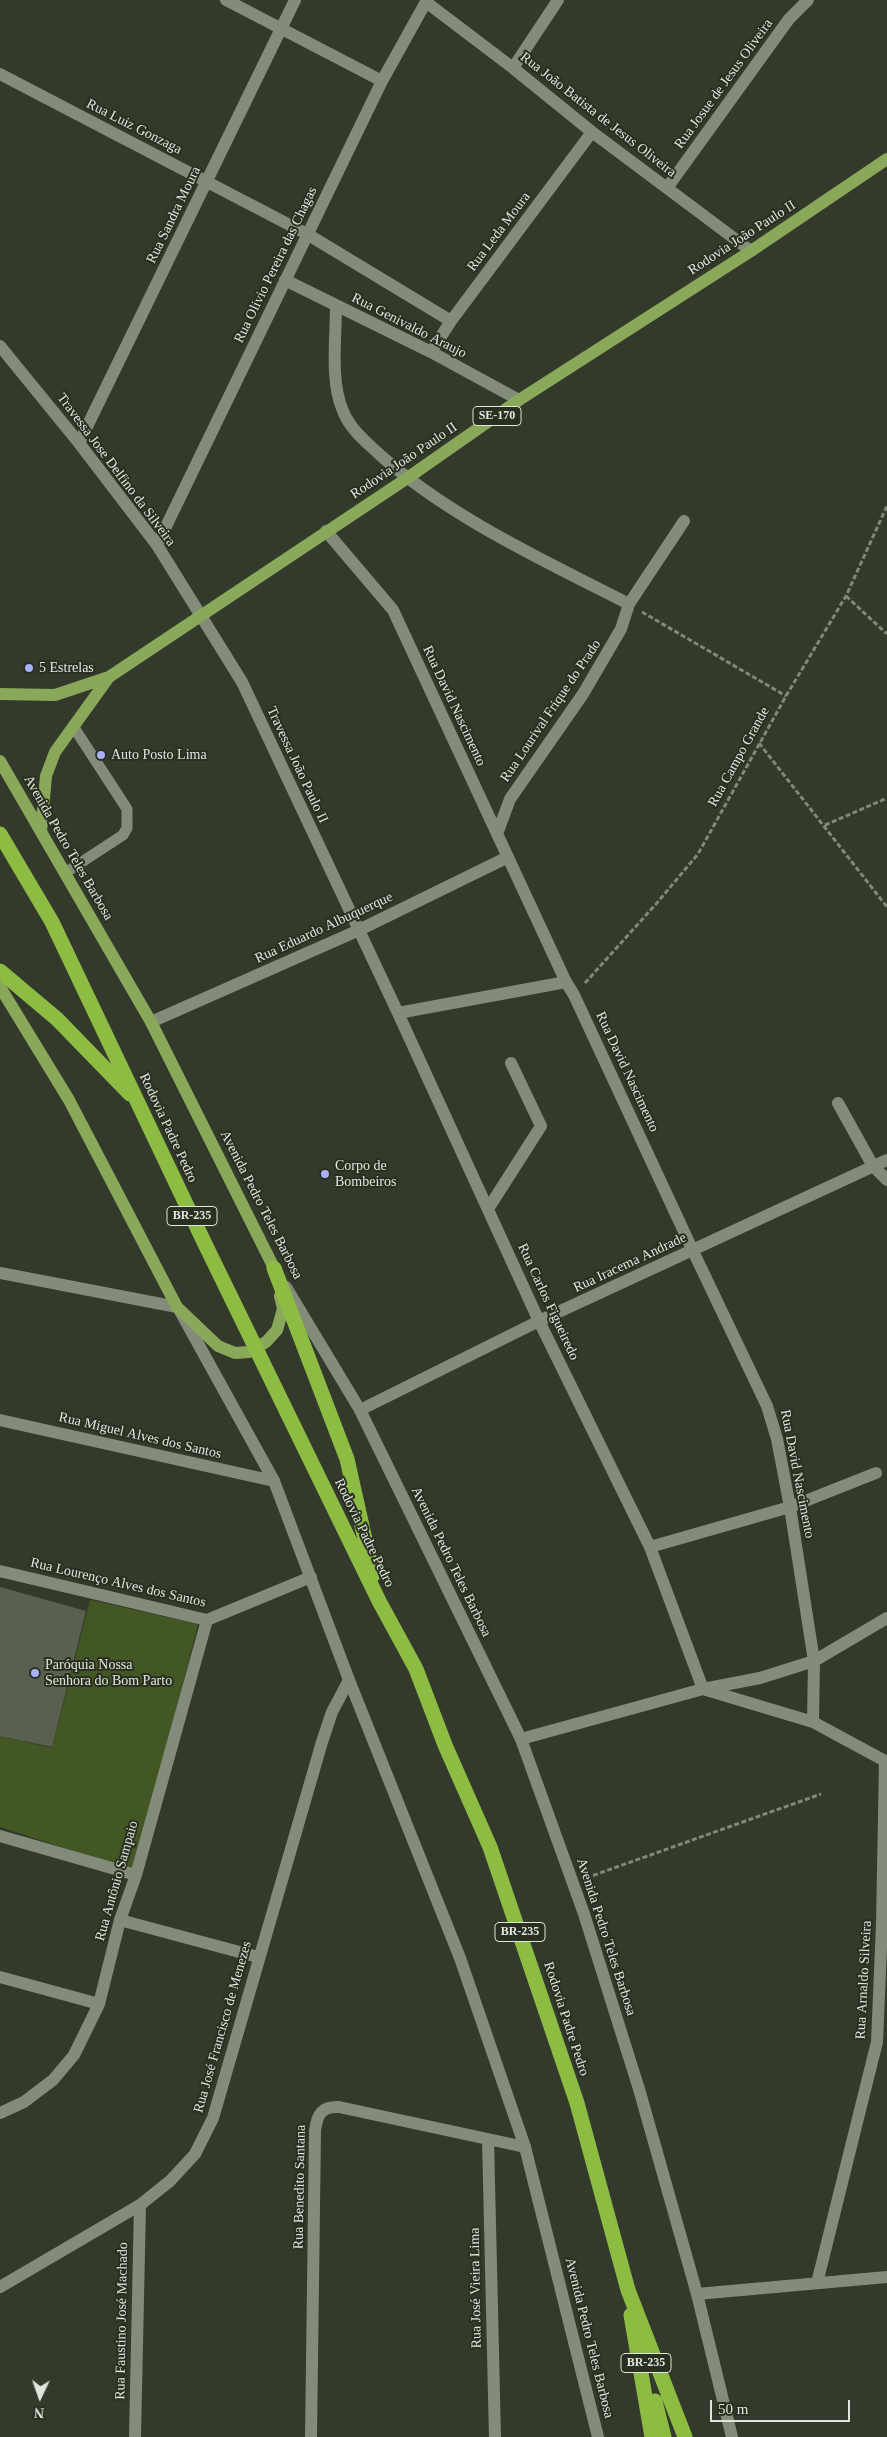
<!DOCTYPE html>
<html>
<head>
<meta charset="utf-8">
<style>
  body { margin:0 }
  #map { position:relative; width:887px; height:2437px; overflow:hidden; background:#333a2b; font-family:Georgia,serif }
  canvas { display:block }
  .north { position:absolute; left:15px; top:2372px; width:50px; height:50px; -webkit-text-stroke:4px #293021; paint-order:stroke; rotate:183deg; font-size:14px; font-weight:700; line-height:20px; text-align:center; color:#e1e6dc }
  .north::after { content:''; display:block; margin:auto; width:18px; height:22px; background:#e1e6dc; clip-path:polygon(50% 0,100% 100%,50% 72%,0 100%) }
  .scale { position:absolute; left:710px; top:2400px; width:140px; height:22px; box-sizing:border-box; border:2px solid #e1e6dc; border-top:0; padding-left:6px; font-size:15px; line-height:18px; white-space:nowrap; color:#e1e6dc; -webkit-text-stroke:4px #293021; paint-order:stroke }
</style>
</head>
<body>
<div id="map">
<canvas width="887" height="2437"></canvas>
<div class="north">N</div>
<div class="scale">50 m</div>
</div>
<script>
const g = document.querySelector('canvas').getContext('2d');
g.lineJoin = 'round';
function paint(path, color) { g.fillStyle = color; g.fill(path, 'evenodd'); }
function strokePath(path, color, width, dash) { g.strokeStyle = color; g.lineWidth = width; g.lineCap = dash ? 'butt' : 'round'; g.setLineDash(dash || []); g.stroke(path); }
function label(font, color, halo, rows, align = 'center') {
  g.font = font + ' Georgia,serif'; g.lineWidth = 4; g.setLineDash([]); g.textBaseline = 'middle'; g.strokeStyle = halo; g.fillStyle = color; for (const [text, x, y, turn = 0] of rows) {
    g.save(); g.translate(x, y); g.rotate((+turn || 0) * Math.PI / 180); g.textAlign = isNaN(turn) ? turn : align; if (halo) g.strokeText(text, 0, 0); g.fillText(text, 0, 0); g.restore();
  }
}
paint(new Path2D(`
  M90 1600 198 1624 135 1871 0 1827V1736L52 1748Z`), '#425723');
paint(new Path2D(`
  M0 1587 86 1611 52 1747 0 1736Z`), '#596050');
strokePath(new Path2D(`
  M846 596 887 634
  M642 612 786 696
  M759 743 887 907
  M825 825 887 798
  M585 983 656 904 698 854 786 696 846 596 887 506
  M586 1878 821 1794`), '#81877b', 3, [5, 2.5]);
strokePath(new Path2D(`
  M65 873 123 835 127 828V809L73 726`), '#838b7a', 11);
strokePath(new Path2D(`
  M226 0 382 81
  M426 2 513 68 592 132 751 251
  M513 68 558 0
  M0 74 307 234 451 321
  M667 188 789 19 808 0
  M285 280 431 352 519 400
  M336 306C336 338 330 382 343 411 350 429 365 441 379 454 449 517 545 561 629 604
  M0 346 79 443 157 545 242 682 398 1013 539 1321 650 1547 703 1689 760 1678 814 1661 790 1507 777 1439 767 1406 693 1251 574 995 566 982 393 610 326 531
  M431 352 451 321 592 132
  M79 443 295 0
  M157 545 382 81 427 0
  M497 834 510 799 583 694 621 629 629 604 684 521
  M398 1013 566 982
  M151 1022 357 931 508 857
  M838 1103 873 1166 887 1180
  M488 1209 541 1126 511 1063
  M0 1273 177 1307
  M360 1410 539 1321 887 1160
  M0 1420 274 1481
  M650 1547 790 1507 876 1473
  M0 1571 207 1620 311 1577
  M813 1722 814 1661 887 1618
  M521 1739 703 1689 813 1722 887 1762
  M0 1836 136 1875
  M120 1920 258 1957
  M0 1977 99 2004
  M0 2113 24 2102 53 2080 74 2055 99 2004 120 1920 136 1875 207 1620
  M488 2139 495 2437
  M817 2283 877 2042 882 1924 885 1761
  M0 2287 140 2205 170 2181 195 2154 213 2118 322 1742 332 1712 349 1680
  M697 2294 887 2277
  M135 2437 140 2205
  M311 2437 315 2131C317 2114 322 2106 339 2107L525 2147`), '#838b7a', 12);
strokePath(new Path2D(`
  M286 1287 360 1410 521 1739 584 1914 639 2089 697 2294 732 2437
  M180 1311 274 1481 349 1680 460 1958 525 2147 598 2437`), '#838b7a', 12);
strokePath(new Path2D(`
  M0 694 55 695 109 677
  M0 761 151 1022 274 1268 276 1276
  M41 832 46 776 55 752 109 677 406 479 519 400 751 251 887 159
  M0 987 69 1100 177 1307 218 1346 235 1353 249 1352 266 1342 277 1330 283 1309 280 1296`), '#89a859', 12);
strokePath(new Path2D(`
  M0 834 52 922 205 1244 379 1601 416 1669 445 1745 490 1847 577 2103 628 2290 685 2437
  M0 971 57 1019 130 1094
  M274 1268 347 1459 373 1575
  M631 2315 652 2437
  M655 2401 664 2437`), '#8dbc43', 15);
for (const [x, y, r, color] of [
  [29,668,5,"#a7b1fc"],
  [101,755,5,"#a7b1fc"],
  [325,1174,5,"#a7b1fc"],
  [35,1673,5,"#a7b1fc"]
]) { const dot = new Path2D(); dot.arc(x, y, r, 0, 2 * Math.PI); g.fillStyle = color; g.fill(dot); strokePath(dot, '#293021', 2); }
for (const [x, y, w] of [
  [497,416,48],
  [192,1216,50],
  [520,1932,50],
  [646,2363,50]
]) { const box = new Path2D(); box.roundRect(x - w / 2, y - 9.5, w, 19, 4); g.fillStyle = '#293021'; g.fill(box); strokePath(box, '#e1e6dc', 1); }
label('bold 12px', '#e1e6dc', null, [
  ["SE-170",497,416],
  ["BR-235",192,1216],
  ["BR-235",520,1932],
  ["BR-235",646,2363]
]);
label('14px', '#e1e6dc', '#293021', [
  ["Rua Josue de Jesus Oliveira",724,84,-54],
  ["Rua João Batista de Jesus Oliveira",598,115,38],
  ["Rua Luiz Gonzaga",134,127,27],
  ["Rua Sandra Moura",174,215,-64],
  ["Rua Leda Moura",499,232,-53],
  ["Rodovia João Paulo II",742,238,-33],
  ["Rua Olivio Pereira das Chagas",276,265,-64],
  ["Rua Genivaldo Araujo",409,326,27],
  ["Rodovia João Paulo II",404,461,-34],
  ["Travessa Jose Delfino da Silveira",116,470,53],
  ["Rua David Nascimento",454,706,65],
  ["Rua Lourival Frique do Prado",551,711,-56],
  ["Rua Campo Grande",739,757,-61],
  ["Travessa João Paulo II",297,765,65],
  ["Avenida Pedro Teles Barbosa",68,848,60],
  ["Rua Eduardo Albuquerque",324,928,-25],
  ["Rua David Nascimento",627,1072,65],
  ["Rodovia Padre Pedro",168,1128,65],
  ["Avenida Pedro Teles Barbosa",261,1205,63],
  ["Rua Iracema Andrade",630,1263,-25],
  ["Rua Carlos Figueiredo",548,1302,65],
  ["Rua Miguel Alves dos Santos",140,1436,13],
  ["Rua David Nascimento",797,1474,79],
  ["Rodovia Padre Pedro",364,1533,64],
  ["Avenida Pedro Teles Barbosa",451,1562,64],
  ["Rua Lourenço Alves dos Santos",118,1583,13],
  ["Rua Antônio Sampaio",117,1881,-74],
  ["Avenida Pedro Teles Barbosa",606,1937,72],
  ["Rua Arnaldo Silveira",864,1980,-87],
  ["Rodovia Padre Pedro",566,2019,72],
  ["Rua José Francisco de Menezes",223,2027,-74],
  ["Rua Benedito Santana",300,2187,-89],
  ["Rua José Vieira Lima",476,2288,-91],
  ["Rua Faustino José Machado",122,2321,-89],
  ["Avenida Pedro Teles Barbosa",589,2338,76]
]);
label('14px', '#e1e6dc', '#293021', [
  ["5 Estrelas",39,668],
  ["Auto Posto Lima",111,755],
  ["Corpo de",335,1166],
  ["Bombeiros",335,1182],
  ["Paróquia Nossa",45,1665],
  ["Senhora do Bom Parto",45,1681]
], 'left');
</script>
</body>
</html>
